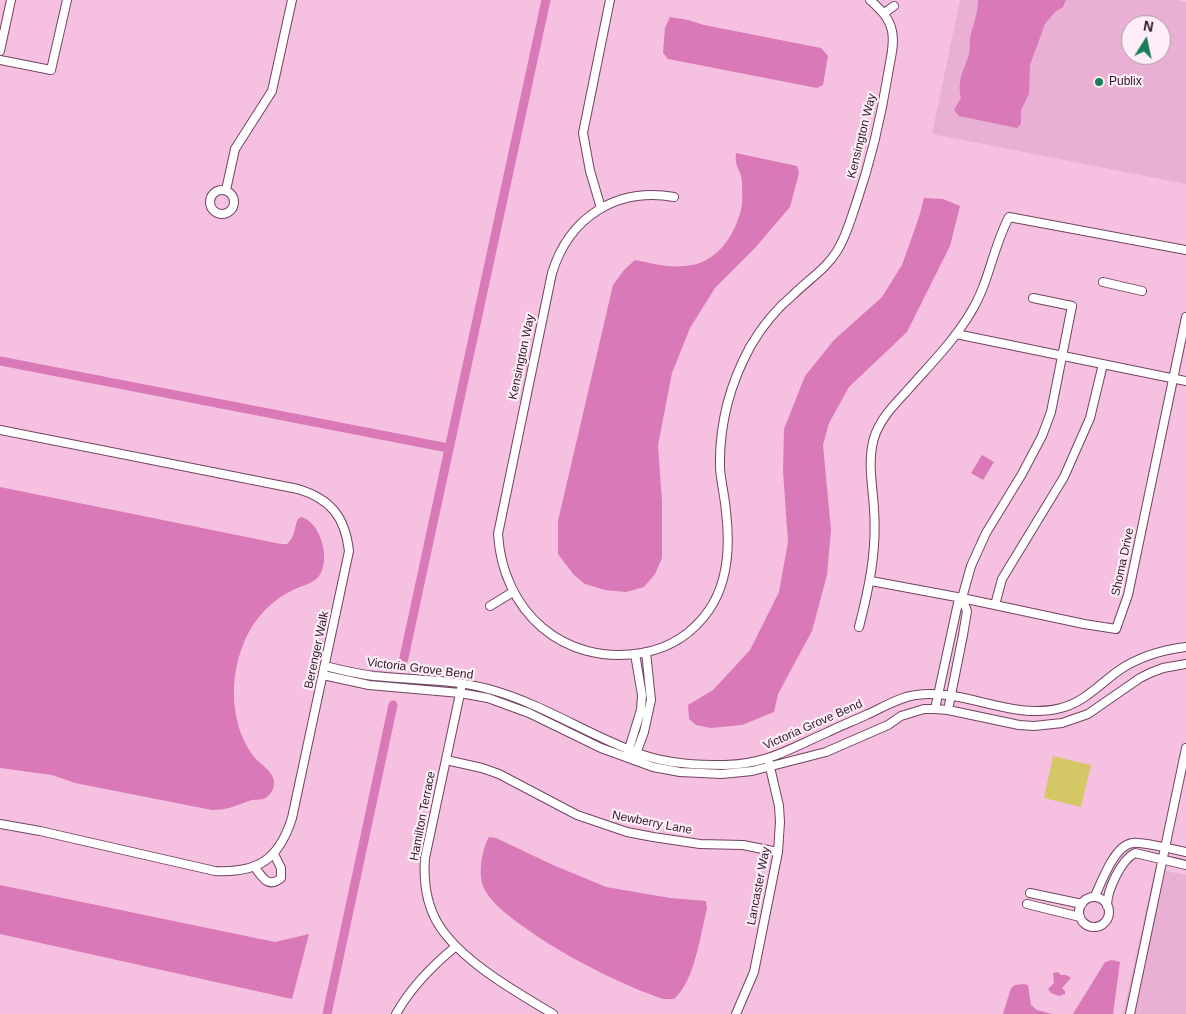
<!DOCTYPE html>
<html>
<head>
<meta charset="utf-8">
<style>
  body { margin:0 }
  #map { position:relative; width:1186px; height:1014px; overflow:hidden; background:#f6c0e0; font-family:Arial,sans-serif }
  canvas { display:block }
  .north { position:absolute; left:1121px; top:15px; width:50px; height:50px; box-sizing:border-box; background:#ffeef8; border:1px solid #ab99a4; border-radius:50%; rotate:10deg; font-size:14px; font-weight:700; line-height:20px; text-align:center; color:#2e1a27 }
  .north::after { content:''; display:block; margin:auto; width:18px; height:22px; background:#177e57; clip-path:polygon(50% 0,100% 100%,50% 72%,0 100%) }
</style>
</head>
<body>
<div id="map">
<canvas width="1186" height="1014"></canvas>
<div class="north">N</div>
</div>
<script>
const g = document.querySelector('canvas').getContext('2d');
g.lineJoin = 'round';
function paint(path, color) { g.fillStyle = color; g.fill(path, 'evenodd'); }
function strokePath(path, color, width, dash) { g.strokeStyle = color; g.lineWidth = width; g.lineCap = dash ? 'butt' : 'round'; g.setLineDash(dash || []); g.stroke(path); }
function label(font, color, halo, rows, align = 'center') {
  g.font = font + ' Arial,sans-serif'; g.lineWidth = 4.5; g.setLineDash([]); g.textBaseline = 'middle'; g.strokeStyle = halo; g.fillStyle = color; for (const [text, x, y, turn = 0] of rows) {
    g.save(); g.translate(x, y); g.rotate((+turn || 0) * Math.PI / 180); g.textAlign = isNaN(turn) ? turn : align; if (halo) g.strokeText(text, 0, 0); g.fillText(text, 0, 0); g.restore();
  }
}
paint(new Path2D(`
  M960 0H1177L1186 2V184L932 134ZM1131 25H1161V55H1131Z
  M1155 869 1186 875V1014H1123Z`), '#eab0d3');
paint(new Path2D(`
  M1053 756 1091 765 1081 807 1044 798Z`), '#d3c766');
paint(new Path2D(`
  M978 0H1066L1063 7 1055 12 1045 24 1030 65 1029 94 1021 110V124L1017 128 959 116 954 110 961 98C957 81 963 72 968 57 971 51 969 44 970 38 973 24 978 14 978 0Z
  M670 17 688 20 704 25 821 48 828 56 823 85 817 88 668 59 663 53 665 28Z
  M736 153 797 166 799 173 790 207 755 248 715 288 690 328 672 373 658 445 662 502V558L655 574 644 587 626 592 605 590 585 584 574 575 558 554V521L613 285 624 270 635 260C651 263 668 268 685 266 716 264 734 237 741 210 743 201 742 191 742 182 742 171 734 168 736 153Z
  M924 198 943 199 960 206 950 246 907 332 849 387 829 423 823 445 831 530 827 575 812 631 778 694 774 712 742 725 711 728 696 725 689 719 688 705 713 690 750 650 779 592 788 542 783 471 784 429 805 376 834 340 882 297 902 265 919 217Z
  M982 455 994 462 983 480 971 473Z
  M0 487 281 544H287C295 537 294 528 298 519L301 517C321 522 331 560 319 576 314 583 301 586 293 590 270 601 252 621 243 645 229 680 230 727 255 758 261 765 272 770 274 781 275 787 271 794 267 797 262 801 257 799 252 800 237 805 228 810 212 810L75 783 52 775 0 768Z
  M489 837 496 838 553 865 606 887 670 898 706 901 707 909C700 935 695 981 674 999H663C653 995 643 992 634 988 593 970 553 949 517 922 504 912 489 901 483 886 478 872 482 849 489 837Z
  M0 885 275 942 309 934 292 999 0 934Z
  M1112 960 1120 962 1113 1014H1073L1105 962Z
  M1058 972 1061 975H1066L1071 978 1062 988 1065 991V994L1059 996 1051 993 1048 989 1054 983 1053 973Z
  M1024 984 1028 985 1031 1005 1037 1010 1052 1014H1003L1011 988 1015 985Z`), '#d979b7');
strokePath(new Path2D(`
  M0 361 448 448
  M403 662 546 0
  M327 1014 393 705`), '#d979b7', 9);
const minor = new Path2D(`
  M884 13 894 6
  M0 51 11 0
  M0 60 51 70 67 0
  M226 190 235 149 272 91 292 0
  M210 202a12 12 0 1 1 24 0a12 12 0 1 1-24 0Z
  M674 197C615 187 569 218 552 273L498 534C503 612 563 666 642 653 670 648 693 633 709 610 729 581 730 545 726 512 725 497 721 483 720 468 719 426 730 384 750 347 761 328 776 309 793 295 808 280 826 269 837 251 847 235 851 218 857 201 871 160 881 117 888 74 890 60 895 45 892 31 889 17 880 9 870 0
  M601 208 590 171 583 133 610 0
  M1103 282 1142 291
  M956 334 1186 381
  M0 430 298 489C331 499 345 517 349 551L292 818C279 859 259 873 215 871L40 831 0 824
  M871 581 962 598 1084 624 1116 629 1128 595 1186 317
  M995 605 1002 579 1064 477 1090 418 1103 364
  M490 606 513 592
  M859 627C869 588 877 551 874 510 873 486 867 463 874 438 880 419 893 406 906 392 928 367 954 341 971 312 989 283 993 247 1009 217L1186 250
  M325 666C341 670 358 674 374 676 413 680 455 679 492 690 545 705 591 737 643 755 669 764 698 765 725 765 768 764 791 748 828 732 840 726 853 721 866 715 882 708 899 697 916 695 965 688 1012 721 1061 708 1084 702 1099 685 1118 671 1138 657 1162 650 1186 647
  M323 675 369 685 460 693 488 698 529 713 601 748 653 767 680 772 722 774 752 771 826 752 888 725 901 716 924 709H935L948 710 1019 725 1034 726 1062 723 1088 714 1140 678 1150 673 1163 668 1186 664
  M461 689 425 858C421 914 444 941 488 973 509 988 531 1001 553 1014
  M935 709 958 603 962 598 971 566 986 533 1022 474 1042 436 1051 412 1072 306 1033 298
  M948 710 963 635 967 611 962 598
  M628 752 641 710 642 695 635 654
  M635 756 644 732 651 700 646 652
  M446 760 482 768 499 774 577 815 627 832 653 837 700 844 743 845 778 852
  M254 866C262 877 268 889 281 878V868L274 854
  M1030 893 1082 904
  M1095 896C1102 881 1114 846 1132 843 1140 841 1176 850 1186 852
  M1079 912a15 15 0 1 1 30 0a15 15 0 1 1-30 0Z
  M1027 904 1080 917
  M1107 906C1107 890 1121 860 1135 853L1186 865
  M396 1014C411 987 432 966 455 947
  M736 1014 754 972 778 852 780 822 779 806 769 763
  M1130 1014 1186 748`);
strokePath(minor, '#714461', 10);
strokePath(minor, '#fff', 8);
for (const [x, y, r, color] of [
  [1099,82,5,"#177e57"]
]) { const dot = new Path2D(); dot.arc(x, y, r, 0, 2 * Math.PI); g.fillStyle = color; g.fill(dot); strokePath(dot, '#ffeef8', 2); }
label('12px', '#2e1a27', '#ffeef8', [
  ["Publix",1109,82]
], 'left');
label('12px', '#2e1a27', '#ffeef8', [
  ["Kensington Way",862,136,-76],
  ["Kensington Way",522,357,-78],
  ["Shoma Drive",1123,562,-78],
  ["Berenger Walk",317,650,-78],
  ["Victoria Grove Bend",420,669,7],
  ["Victoria Grove Bend",813,725,-24],
  ["Hamilton Terrace",423,816,-79],
  ["Newberry Lane",652,823,11],
  ["Lancaster Way",759,886,-79]
]);
</script>
</body>
</html>
